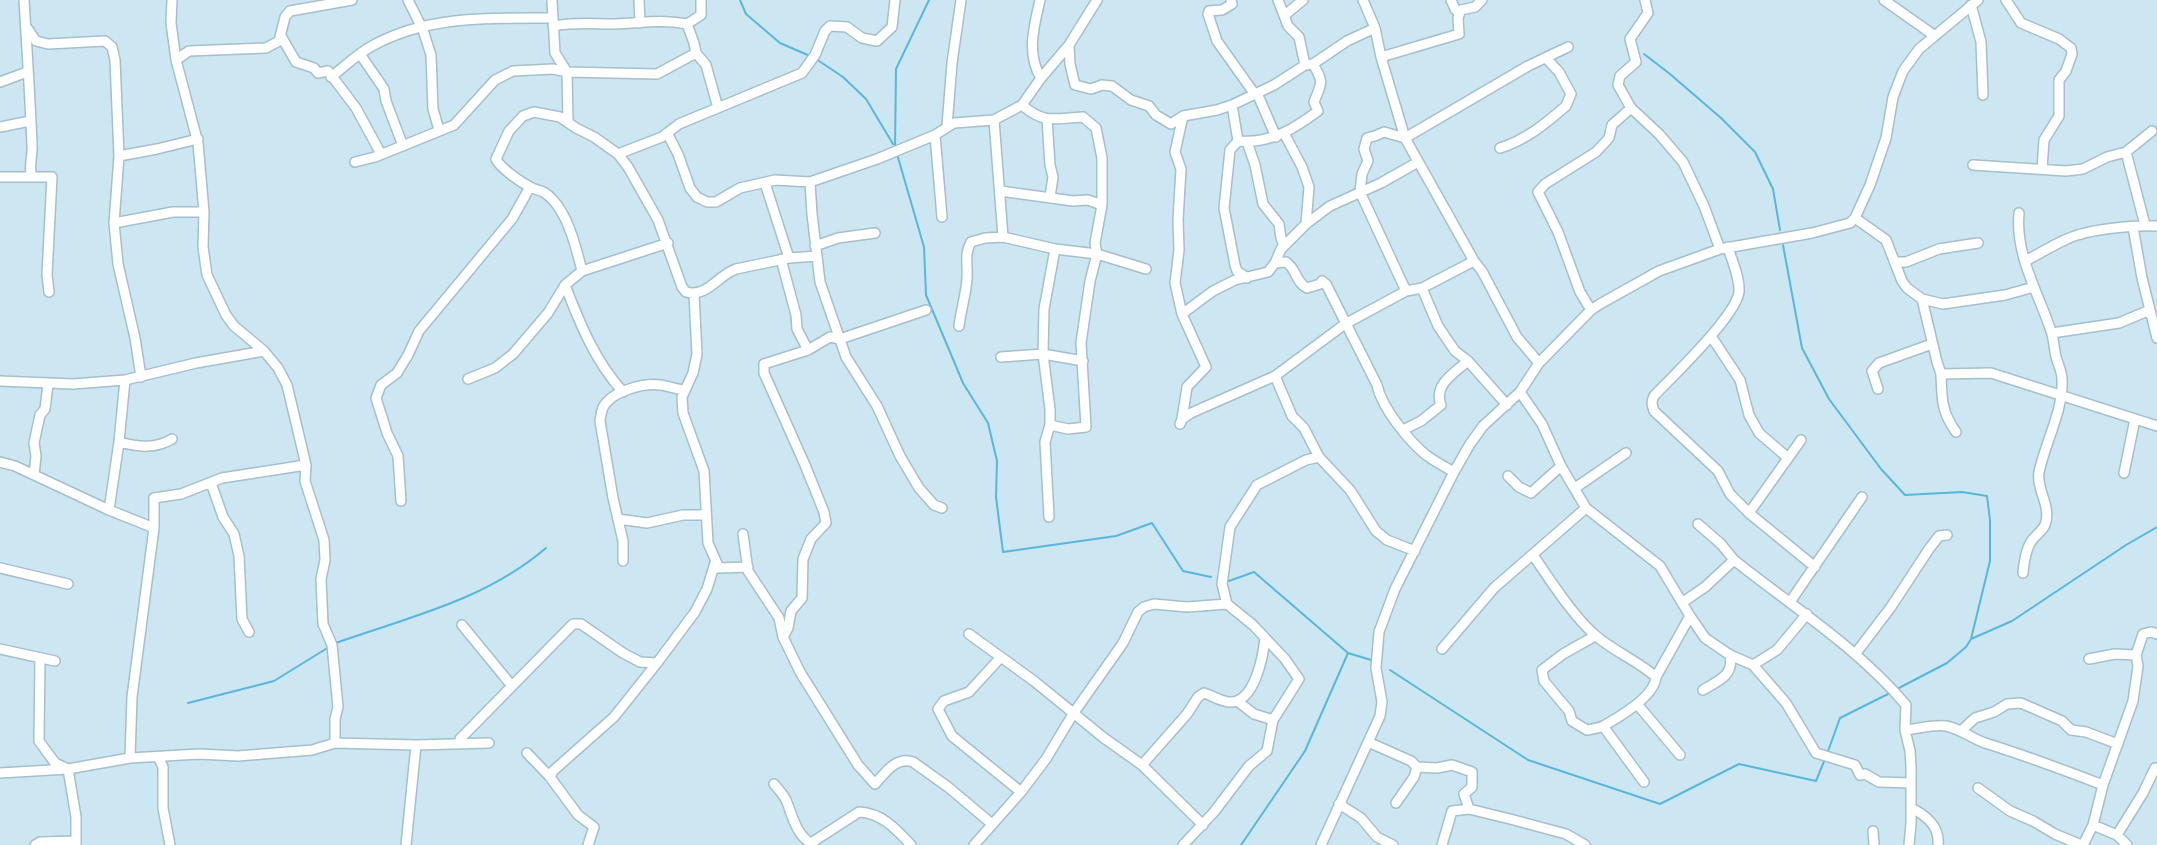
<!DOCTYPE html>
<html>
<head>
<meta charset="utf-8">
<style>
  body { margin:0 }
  canvas { display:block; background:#cce6f2 }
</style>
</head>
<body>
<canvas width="2157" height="845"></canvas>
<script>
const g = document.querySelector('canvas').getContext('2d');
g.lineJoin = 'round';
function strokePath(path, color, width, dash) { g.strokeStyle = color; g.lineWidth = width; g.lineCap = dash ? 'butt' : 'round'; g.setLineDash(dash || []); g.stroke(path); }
strokePath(new Path2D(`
  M740 0 746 14 780 43 810 56
  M1644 54 1670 74 1721 118 1755 152 1773 189 1780 230
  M816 59 843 77 866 99 893 144
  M895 148 896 69 929 0
  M897 154 924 247 926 295 963 383 988 423 997 461 996 497 1003 552 1116 536 1152 523 1183 571 1211 577
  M1783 245 1802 348 1829 399 1881 469 1905 495 1962 492 1987 496 1990 520V561L1971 639
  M1225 580 1229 581 1254 572 1348 653 1371 660
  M333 644C408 617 484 601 546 548
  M1390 670 1528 760 1660 804 1739 764 1816 781 1825 759
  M1895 690 1947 663 1966 647 1971 639 2012 621 2126 545 2157 527
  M188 703 274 681 329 647
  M1827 754 1840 718 1890 693
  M1241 845 1305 751 1348 653`), '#59b7db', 2);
const street = new Path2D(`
  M24 0C27 48 30 97 32 145 33 155 28 168 32 177
  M172 0 171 23 176 60 198 143 204 212 203 247 207 275 226 315 234 326 264 351 278 368 287 385 306 465 305 481 324 540 325 560 321 579 323 624 332 645 338 707 335 719V743
  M408 0 423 30 431 55 433 109 439 130
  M552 0 555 53 567 72 568 121
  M639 0 640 23
  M701 0V15L687 24 694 43 696 53 706 65 718 108
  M1040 0C1034 26 1026 54 1041 78
  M1231 0 1232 4 1222 10 1209 11 1208 14 1217 41 1254 93
  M1278 0 1288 26 1299 37 1305 65
  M1363 0 1375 28 1381 57 1405 138 1474 261 1482 271 1517 337 1539 363
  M1451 0 1455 9 1459 13
  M1645 0 1648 13 1630 39 1636 62 1620 76 1618 85 1631 108 1659 134 1683 162 1704 206 1720 249
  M1884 0 1935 36
  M2006 0 2021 23 2059 39 2071 48 2072 54 2066 71 2059 80V116L2044 140 2042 169
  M1971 5 1981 42 1983 95
  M1285 15 1303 0
  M553 26C576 22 592 24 615 24 641 23 661 19 687 24
  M27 28 36 41 48 44 105 41 112 47 115 60 119 156 114 223 118 264 135 338 141 377
  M281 36 296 62 314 68 318 73 328 71 356 108 381 154
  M1069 45 1070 64 1075 85 1091 89 1102 85 1112 86 1131 100 1149 106 1156 115 1171 124 1183 116 1217 110 1232 105 1274 85 1305 65 1313 64 1347 41 1375 28
  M360 54 384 89 386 101 403 146
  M1381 57 1459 34 1458 18 1461 10 1475 7 1482 0
  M176 60 189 51 266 48 279 41 285 17 290 11 352 0
  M331 77C344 67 357 54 372 46 427 15 491 18 553 18
  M0 82 27 72
  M1257 93 1276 137
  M1022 105C1045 125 1055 118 1083 117L1096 128 1102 158V205L1095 243 1097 254 1090 281 1081 343 1086 427 1068 429 1050 425
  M1232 105 1238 141 1230 150 1224 208 1235 265 1237 271 1247 278
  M1047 119 1050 165 1053 177 1050 197
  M994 120 1003 237
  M947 126 952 63 961 0
  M0 127 30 121
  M667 133 678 154 690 188 697 197 707 202H716L740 188 775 180 810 182 877 159 935 135 954 123 994 120 1022 105 1041 78 1069 45 1097 0
  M1284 133 1302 167 1309 187 1306 224
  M935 135 942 217
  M1238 141C1270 144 1294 129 1318 111L1314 102C1321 83 1325 84 1313 64
  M1247 142 1255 165 1263 204 1279 224 1281 238 1284 246
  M1500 148C1526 140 1545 124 1566 106L1571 94 1559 72 1546 58
  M2126 152 2145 225
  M618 154 662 137 679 124 802 73 815 55 825 31 830 26 847 27 862 38 877 41 892 27 895 0
  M119 156 157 149 198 139
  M355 162 375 157 454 125 495 80 513 71 553 69 567 72 657 74 696 53
  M1973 165 2066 171 2083 169 2107 157 2126 152 2152 131
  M0 177H52L47 275 49 292
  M810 182 812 214 820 282 846 357 877 406 900 456 919 488 934 505 942 508
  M765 183 789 258
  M1000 191 1073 201 1088 200 1102 205
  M2019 213C2015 255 2038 292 2051 331 2054 339 2054 349 2056 357 2058 364 2062 372 2062 379 2064 409 2045 443 2039 472 2036 490 2052 506 2045 525 2042 531 2037 534 2033 539 2026 547 2024 562 2023 573
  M1855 218 1886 240 1902 281 1907 288 1922 299 1937 362 1941 374 1991 373 2157 426
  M114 223 173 212H204
  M2133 227 2142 278 2157 338
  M815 246 838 238 875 233
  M1728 247C1732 262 1740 277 1739 292 1736 316 1672 377 1654 396 1651 402 1652 405 1654 411L1718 471 1730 494 1749 513 1815 567
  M781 259 796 315 797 329 808 350
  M2025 261C2039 254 2053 245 2067 239 2088 229 2134 225 2157 226
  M1895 262H1906L1939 249 1978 243
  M1275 263 1286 262C1296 268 1296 283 1307 288L1320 284 1322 281 1326 284 1377 385C1382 408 1408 440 1426 455 1434 461 1445 467 1454 472
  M582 271C576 247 567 208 545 193 541 190 536 190 532 188 522 183 501 169 496 159L509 131 523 116 534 112 560 117 576 128 594 137 618 154 628 167 658 220 682 287 686 292C707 298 718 275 736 269L789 258 817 256
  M565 285C580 324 595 361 623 392
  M1422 288 1438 326 1455 351 1468 361 1507 405
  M1406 291 1360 192 1362 174 1368 161 1364 149 1367 138 1375 136 1384 132 1405 138 1528 66 1568 47
  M694 294 697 354 693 373 682 397 683 413 704 471 708 543 719 568 748 567
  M1922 299 1943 304 2005 295 2034 287
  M1591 310 1580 292 1558 232 1538 192 1545 184 1596 152 1609 138 1612 125 1631 108
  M1182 314 1213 291 1235 280 1268 272 1275 263 1281 249 1306 224 1330 206 1381 183 1418 162
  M959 326C961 310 966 294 967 279 968 265 964 254 971 242L985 238 1003 237 1055 249 1097 254 1146 269
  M2052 333 2119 323 2150 310
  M1711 336 1740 380 1749 415 1759 433 1788 458
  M1001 357 1043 354 1083 361
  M1941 374C1942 399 1941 411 1956 432
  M1275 376 1292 416 1304 428 1319 457 1350 490 1376 531 1387 540 1415 551
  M468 379 495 368 513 354 548 313 565 285 582 271 668 243
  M125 380 119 442 109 510 154 528 132 697 130 758
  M0 381 73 384 125 380 196 363 264 351
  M1878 389 1872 371 1879 363 1932 344
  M1520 392 1542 424 1561 466 1586 508 1660 566 1690 616 1705 638 1730 655 1753 665 1786 703 1816 753 1855 765 1860 775 1865 774 1879 782 1911 783
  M1182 419 1187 387 1206 367 1182 314 1175 283 1179 250 1178 220 1181 169 1175 152 1183 116
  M1180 424 1182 419 1191 413 1275 376 1345 324 1406 291 1422 288 1474 261
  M1403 430 1421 421 1441 405C1433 385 1454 373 1468 361
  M119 442C138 447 156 449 172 439
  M0 462 15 466 109 510
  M2124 473 2135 419
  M34 475 36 456 34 443 40 415 45 409 48 384
  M1508 476 1519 487 1531 493 1561 466
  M211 483 223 517 234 534 239 556 242 619 249 632
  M1575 488 1626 453
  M401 501 398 456 387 433 376 398 381 385 397 373 408 355 419 331 512 219 530 187
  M1749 513 1801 440
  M1049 517 1045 442 1050 425V409L1043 354 1044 309 1055 249
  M618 519 647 523 683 515H706
  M1698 524 1721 544 1734 560
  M154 528V498L181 494 222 478 306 465
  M743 534 748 571 779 618 783 637 800 672 858 765 875 784C885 773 896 756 913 762L948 787 992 824
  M1533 555C1550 580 1573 616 1595 635 1613 651 1638 661 1656 677 1655 696 1621 716 1605 725 1600 728 1593 729 1587 730L1572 721 1569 711 1544 681 1542 670 1563 654 1595 636
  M623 561V541L613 498 600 421C601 415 601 408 606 403 617 390 644 383 660 385 668 386 676 389 684 390
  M0 568 68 584
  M1683 602 1705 587 1734 560C1793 607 1857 647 1906 705L1905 730 1910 751 1911 766V824L1909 845
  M1790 602 1862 497
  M462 625 512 686
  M969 634 1034 681 1104 738 1142 765 1203 825
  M783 637 788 628 791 611 802 598 803 559 811 539 826 523 824 512 805 465 764 373V364L808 350 830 337 840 339 926 310
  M0 649 55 661
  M1442 649 1494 588 1586 508
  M1856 653 1891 607 1929 549 1939 536 1947 535
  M1001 657 969 692 944 701 938 709 952 736 1021 792
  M40 658 39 741 55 763 68 769 76 817V845
  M2089 659 2115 654 2136 655
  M657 663 695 612 707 589 715 563
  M1753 665 1777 650 1807 614
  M1656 677 1690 616
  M1703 690C1719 680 1734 676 1730 655
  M1237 701 1254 714 1273 720
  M1637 704 1680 755
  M1603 726 1644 782
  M1905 730C1918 729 1934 724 1946 726 1961 729 1971 738 1985 743 2024 755 2064 770 2103 785
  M1962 730 1975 718 1994 712 2007 704 2021 703 2062 721 2071 730 2086 732 2118 744
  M460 739 573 624H581L623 653 640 662 657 663 614 717 553 771 550 777 578 815 594 827 588 845
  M1368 742 1411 761 1417 767 1414 777 1396 803
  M527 753 550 777
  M158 757 163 767V808L170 845
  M1142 765 1187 714 1198 697 1204 693C1213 696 1223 703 1232 702 1255 700 1263 657 1265 638
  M1417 767 1437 768 1452 765 1472 772V787L1464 794 1469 809
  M0 773 68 769 130 758 199 754 238 756 312 750 335 743 416 745 489 743
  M774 784C778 789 783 794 786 800 792 814 796 835 811 843L810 845
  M1978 788 2010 811 2033 821 2055 834 2081 845
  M1339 804 1361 818 1377 837 1393 845
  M1911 808C1926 815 1940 827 1938 845
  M2093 825 2117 835 2127 845
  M1873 831 1874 845
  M2117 835 2143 793 2155 768 2157 770
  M811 843 859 812C882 813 896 829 911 845
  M35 845 40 842 76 841
  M406 845 416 745
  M974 845 1021 792 1046 759 1073 714 1123 643 1138 612 1144 607 1154 604 1187 607 1227 604
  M1183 845 1214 812 1249 766 1267 751 1273 720 1299 679 1285 659 1253 625 1227 604 1222 584 1230 527 1257 485 1306 460 1319 457
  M1321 845 1380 716 1382 702 1376 668 1379 632 1395 589 1454 472 1470 444 1483 426 1520 392 1539 363 1591 310 1600 304 1659 271 1720 249 1812 233 1850 223 1855 218 1870 185 1886 138 1893 97 1903 71 1919 49 1978 0
  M1442 845 1452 811 1469 809 1510 819 1566 834 1585 845
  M2083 845 2093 825 2103 785 2133 701 2138 666 2136 655 2143 634 2151 632 2157 634`);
strokePath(street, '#a5bfcb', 12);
strokePath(street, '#fff', 9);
</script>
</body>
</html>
